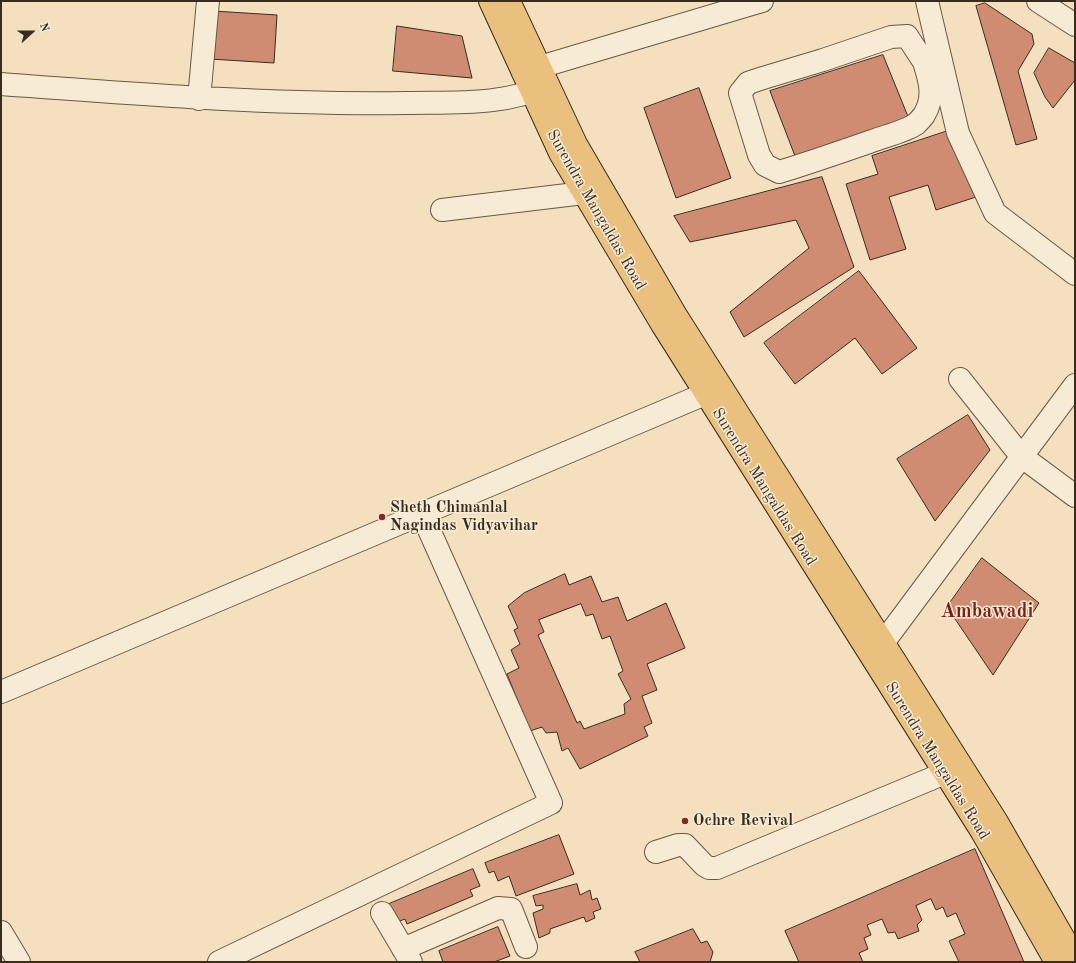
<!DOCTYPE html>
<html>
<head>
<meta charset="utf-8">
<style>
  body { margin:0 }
  #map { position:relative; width:1076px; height:963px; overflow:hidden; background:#f4e0be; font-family:"Old Standard TT",serif }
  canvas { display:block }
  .frame { position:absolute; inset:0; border:2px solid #372c1e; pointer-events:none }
  .north { position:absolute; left:12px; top:12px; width:40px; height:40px; -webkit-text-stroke:3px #f8ebd5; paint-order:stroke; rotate:69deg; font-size:11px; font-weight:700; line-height:16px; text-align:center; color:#372c1e }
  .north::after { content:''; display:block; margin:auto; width:14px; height:18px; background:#372c1e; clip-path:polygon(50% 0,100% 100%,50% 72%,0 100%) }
</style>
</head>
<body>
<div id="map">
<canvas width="1076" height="963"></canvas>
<div class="frame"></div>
<div class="north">N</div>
</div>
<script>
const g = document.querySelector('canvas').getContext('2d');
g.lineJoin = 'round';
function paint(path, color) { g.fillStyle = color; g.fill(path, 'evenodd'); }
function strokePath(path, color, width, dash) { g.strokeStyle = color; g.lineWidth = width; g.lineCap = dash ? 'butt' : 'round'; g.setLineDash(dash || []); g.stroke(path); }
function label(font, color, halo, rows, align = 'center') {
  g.font = font + ' "Old Standard TT",serif'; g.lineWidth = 3; g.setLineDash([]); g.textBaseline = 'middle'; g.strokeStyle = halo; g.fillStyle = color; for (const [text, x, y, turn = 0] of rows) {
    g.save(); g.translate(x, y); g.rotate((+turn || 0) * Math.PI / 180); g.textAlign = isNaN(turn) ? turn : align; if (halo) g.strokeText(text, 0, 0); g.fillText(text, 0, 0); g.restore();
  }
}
const building = new Path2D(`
  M985 3 1032 34 1034 44 1018 71 1037 139 1016 145 976 6Z
  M213 11 277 15 274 63 210 59Z
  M397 26 462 36 472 78 393 71Z
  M1049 48 1075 63V80L1053 108 1045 97 1034 73Z
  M883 55 909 119 795 156 770 91Z
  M699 88 731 178 676 198 644 108Z
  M954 129 976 197 936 210 928 185 889 197 906 249 870 260 846 184 878 174 872 156Z
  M822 177 854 267 744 337 730 312 809 248 796 220 690 242 674 216Z
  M859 271 917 348 882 374 855 338 795 384 764 343Z
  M968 415 990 450 935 521 897 459Z
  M982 558 1039 603 993 675 947 607Z
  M565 574 569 585 591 576 602 602 618 597 627 621 666 603 685 648 647 664 657 690 642 696 652 723 644 727 648 736 580 769 568 748 562 751 557 732 546 733 542 727 530 731 507 674 519 668 511 650 520 644 514 630 518 628 508 606 524 593ZM581 604 586 616 593 614 602 639 610 636 623 671 618 674 631 699 624 704 625 714 584 729 580 721 577 723 538 635 544 632 539 620Z
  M559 835 574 874 516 896 509 876 498 881 494 871 489 873 485 863Z
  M975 849 1024 962H799L785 931Z
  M473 869 480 886 470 890 473 896 407 924 405 919 397 922 389 904Z
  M577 884 580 895 590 890 592 900 597 898 601 909 593 912 595 918 586 922 584 917 550 929V933L539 938 533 913 543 909V905L536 906 533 896Z
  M931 899 936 910 943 907 947 917 956 913 965 934 949 941 959 962H863L859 953 868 949 864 938 871 935 867 925 882 919 888 933 895 932 898 939 919 931 917 925 922 920 916 906Z
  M498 927 510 956 494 962H443L439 951Z
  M693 929 701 943 707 941 713 952 710 962H640L635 952Z`);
paint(building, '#d08c72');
strokePath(building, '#372c1e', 1);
const minor = new Path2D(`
  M927 1 958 133 995 213 1075 274
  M1038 1 1075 25
  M924 62C930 81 935 97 924 115 922 118 918 122 916 124 906 131 886 136 875 140 843 151 812 162 779 172L765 165 759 155 740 93 748 83 763 78 823 60 891 37 907 36 924 62 940 56
  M523 72 762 1
  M1 84C136 94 271 105 406 103 454 102 504 106 548 85
  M199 99 208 1
  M442 210 584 193
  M960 379 1021 456 1075 496
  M883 643 1075 385
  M1 692 705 394
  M656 852 678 845H685L704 865 709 868H717L945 773
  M382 913 411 962
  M1 932 19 962
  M403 949 498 908 511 909 526 947
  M219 962 551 803 422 514`);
const major = new Path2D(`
  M490 1 560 153 663 326 982 832 1056 962
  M509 1 576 144 677 317 997 822 1071 951 1074 962`);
strokePath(minor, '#665946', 24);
strokePath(major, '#372c1e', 24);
strokePath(minor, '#f8ebd5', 22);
strokePath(major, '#eac07f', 22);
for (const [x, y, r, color] of [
  [382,517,4,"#8f2418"],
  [685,821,4,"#8f2418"]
]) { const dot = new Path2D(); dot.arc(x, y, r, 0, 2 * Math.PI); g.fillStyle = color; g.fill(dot); strokePath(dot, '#f8ebd5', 1.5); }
label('16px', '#372c1e', '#f8ebd5', [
  ["Surendra Mangaldas Road",596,210,60],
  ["Surendra Mangaldas Road",764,487,58],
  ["Surendra Mangaldas Road",937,761,58]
]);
label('bold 16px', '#372c1e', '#f8ebd5', [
  ["Sheth Chimanlal",390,508],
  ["Nagindas Vidyavihar",390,526],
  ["Ochre Revival",693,821]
], 'left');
label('bold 20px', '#7a1f14', '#f8ebd5', [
  ["Ambawadi",987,612]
]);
</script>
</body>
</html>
